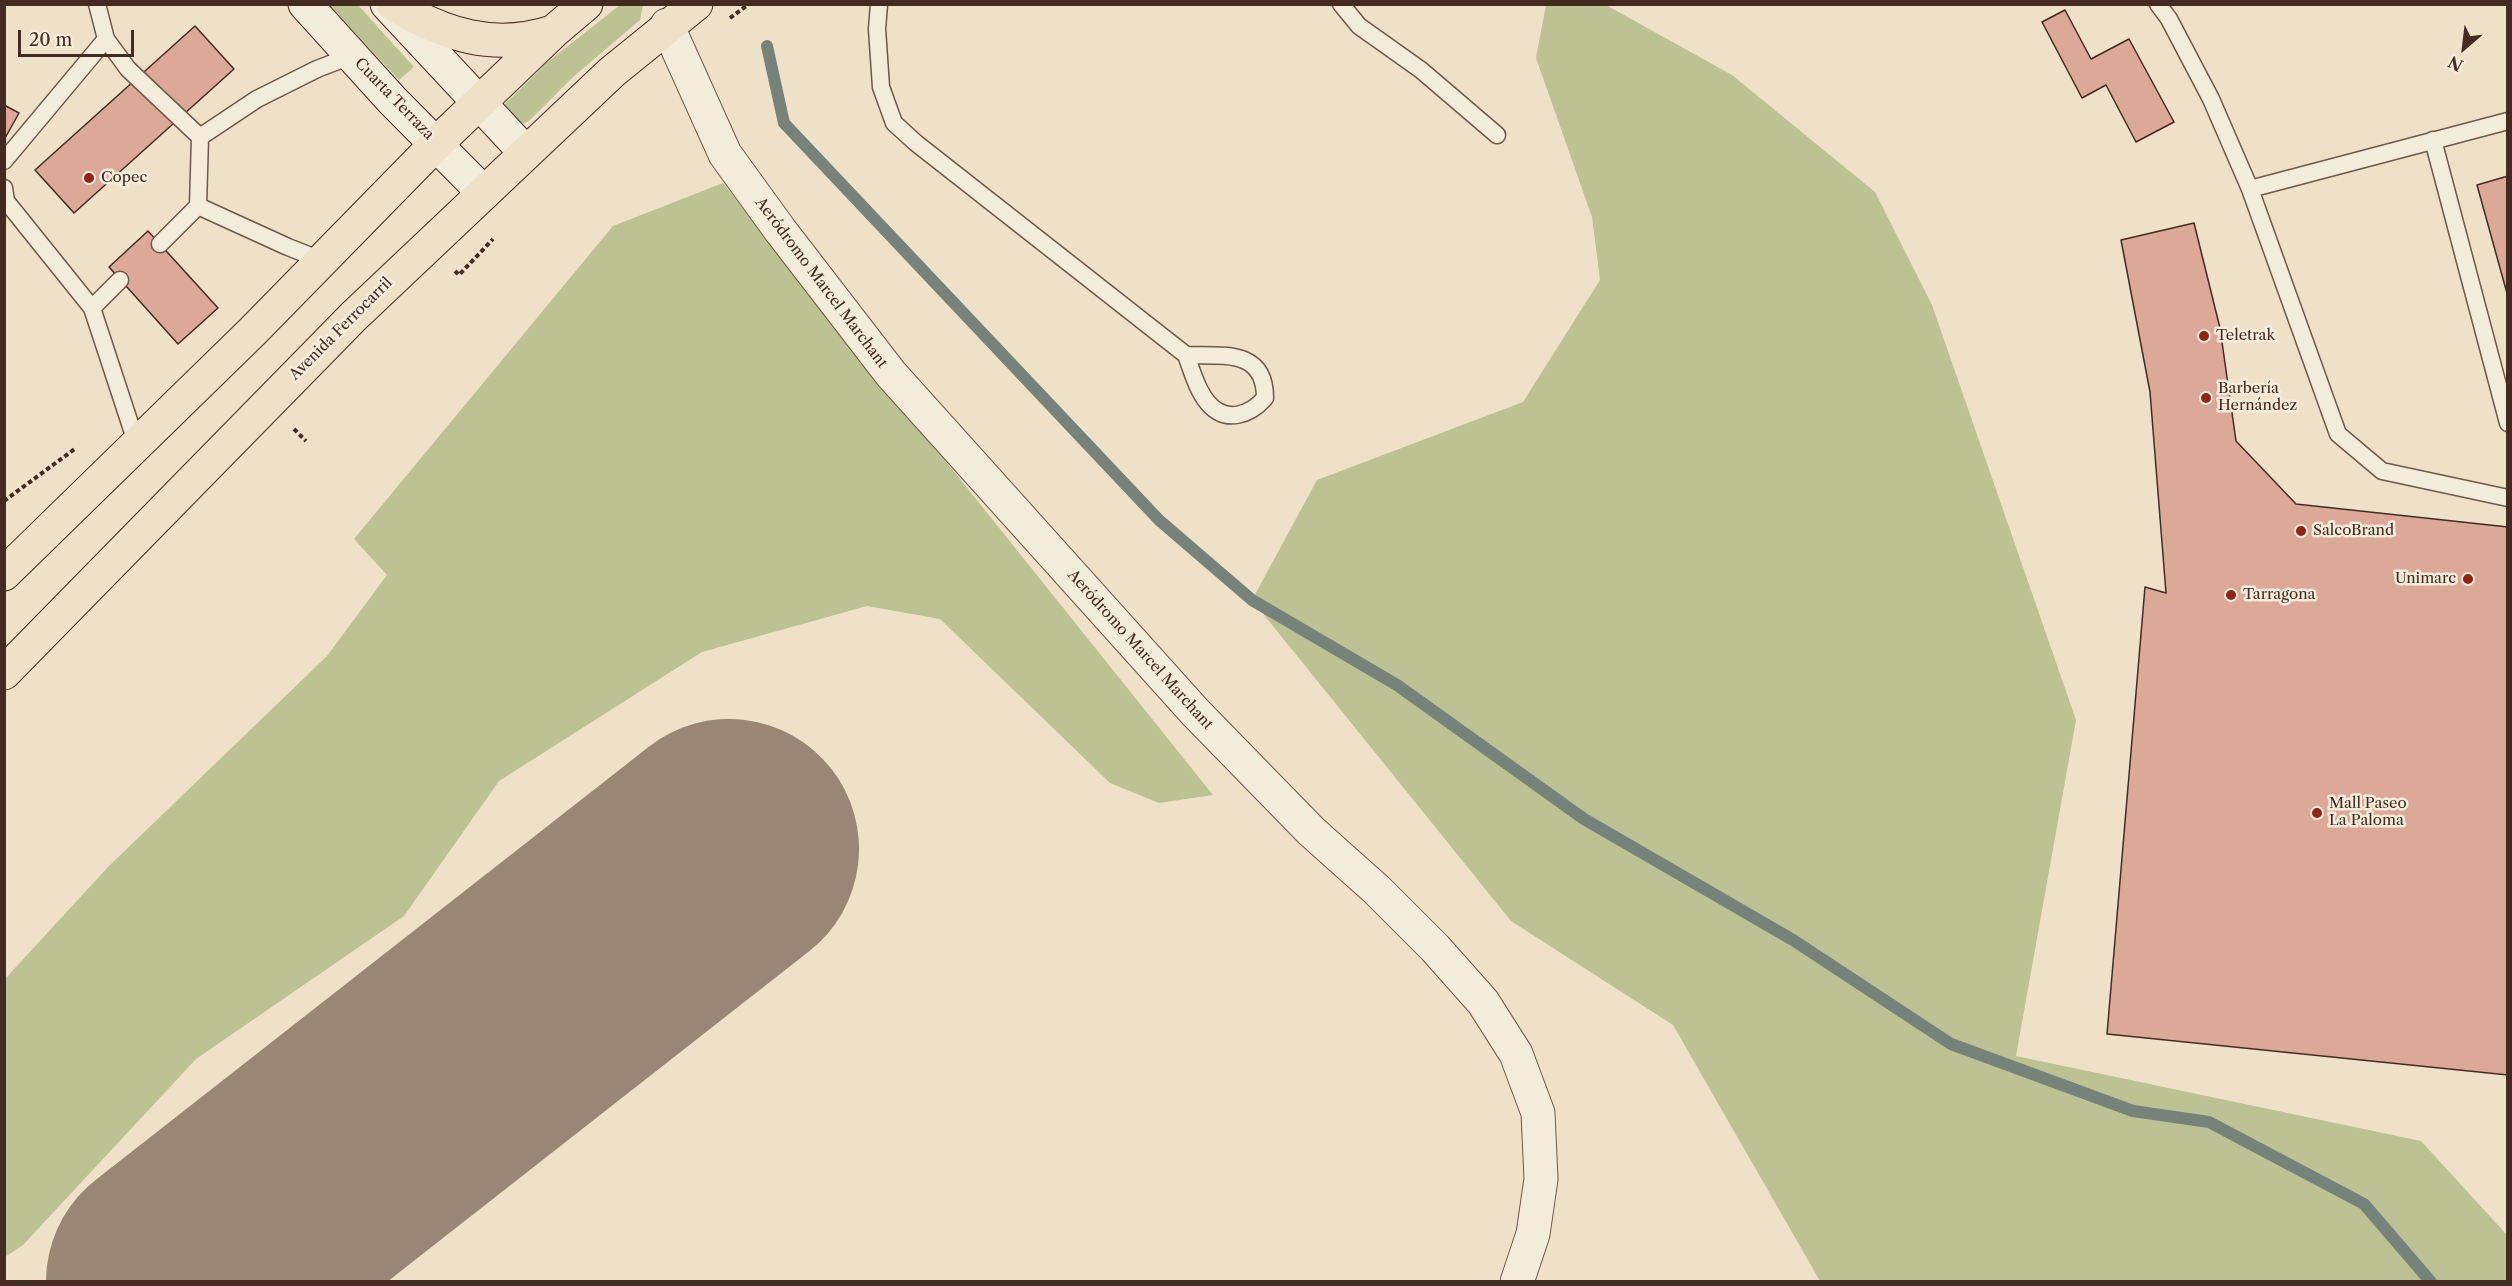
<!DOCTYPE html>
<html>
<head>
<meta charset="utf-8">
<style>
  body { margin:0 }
  #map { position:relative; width:2512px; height:1286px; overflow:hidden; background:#eee1c7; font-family:"Libre Caslon Text",serif }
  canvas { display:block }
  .frame { position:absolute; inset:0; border:6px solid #442b21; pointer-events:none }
  .north { position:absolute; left:2434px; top:18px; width:60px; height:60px; -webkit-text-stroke:4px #f4ecdb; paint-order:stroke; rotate:208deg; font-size:16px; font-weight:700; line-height:24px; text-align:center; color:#442b21 }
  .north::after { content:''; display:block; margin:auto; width:21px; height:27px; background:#442b21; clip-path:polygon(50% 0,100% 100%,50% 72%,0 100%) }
  .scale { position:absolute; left:18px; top:30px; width:116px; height:27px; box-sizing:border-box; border:3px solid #442b21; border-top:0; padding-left:8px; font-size:18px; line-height:21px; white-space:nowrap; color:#442b21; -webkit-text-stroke:4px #f4ecdb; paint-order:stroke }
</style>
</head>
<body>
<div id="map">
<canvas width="2512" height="1286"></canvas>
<div class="frame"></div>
<div class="north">N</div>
<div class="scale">20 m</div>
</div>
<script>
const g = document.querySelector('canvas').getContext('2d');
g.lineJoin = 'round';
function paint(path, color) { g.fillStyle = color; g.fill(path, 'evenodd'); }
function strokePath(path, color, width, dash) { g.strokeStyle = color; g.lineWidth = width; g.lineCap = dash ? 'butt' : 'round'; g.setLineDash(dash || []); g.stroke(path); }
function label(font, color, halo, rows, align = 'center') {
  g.font = font + ' "Libre Caslon Text",serif'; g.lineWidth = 5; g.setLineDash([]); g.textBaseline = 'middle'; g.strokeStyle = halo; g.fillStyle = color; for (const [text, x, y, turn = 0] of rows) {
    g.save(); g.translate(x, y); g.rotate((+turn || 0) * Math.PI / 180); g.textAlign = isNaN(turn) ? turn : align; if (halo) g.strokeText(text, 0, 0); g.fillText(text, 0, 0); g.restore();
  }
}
paint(new Path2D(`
  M329 5H358L414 67 399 80Z
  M620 5H643L640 20 573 77 529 121 520 125 503 106 549 61Z
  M1546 5H1606L1732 75 1875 192 1932 305 2076 720 2016 1056 2421 1141 2507 1235V1281H1820L1673 1025 1511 921 1252 600 1317 480 1523 402 1600 280 1592 217 1536 58Z
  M723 183 1213 795 1159 803 1110 783 940 619 867 606 702 652 499 781 404 916 196 1059 23 1245 5 1257 4 980 109 866 327 656 387 575 354 539 613 226Z`), '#bcc293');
strokePath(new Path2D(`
  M767 46 784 123 1159 520 1252 600 1397 685 1584 819 1793 940 1951 1044 2133 1111 2209 1122 2364 1204 2431 1282`), '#77837a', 12);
strokePath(new Path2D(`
  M176 1282 729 849`), '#998674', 260);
const building = new Path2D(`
  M2065 10 2091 59 2129 39 2174 122 2136 142 2106 85 2082 98 2042 22Z
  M195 26 234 69 74 213 35 170Z
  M4 105 19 113 4 140Z
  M2508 176V297L2477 185Z
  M2194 223 2220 328 2236 441 2296 504 2508 527V1075L2107 1034 2145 587 2166 593 2150 392 2121 240Z
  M148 231 218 308 178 344 109 267Z`);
paint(building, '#dca897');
strokePath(building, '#442b21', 1.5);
const service = new Path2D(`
  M97 4 106 39 128 69 200 137 198 206
  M879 4 877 29 881 87 894 123 916 143 1186 355C1192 371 1197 390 1208 403 1226 424 1250 415 1265 398 1265 349 1224 356 1186 355
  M1341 4 1359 26 1421 70 1497 135
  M2158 4 2169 19 2211 99 2250 189 2338 434 2382 471 2508 498
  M200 137 257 99 317 69 351 56
  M2433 140 2508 423
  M4 161 106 39
  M4 188 6 201 92 308
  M2250 189 2508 121
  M160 244 198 206 288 247 321 260
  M120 280 92 308 137 445`);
const minor = new Path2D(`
  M667 25 725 154 780 230 891 374 1195 712 1311 831 1377 890 1435 948 1483 1002 1516 1054 1538 1113 1541 1179 1533 1234 1517 1282`);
const secondary = new Path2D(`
  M305 4 392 100 484 193
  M387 4 525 152`);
const primary = new Path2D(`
  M393 4C444 35 494 51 553 32
  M4 574 253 331 437 143 553 32 586 4
  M4 673 354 316 612 72 696 4`);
strokePath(service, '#6e584a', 19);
strokePath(minor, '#6e584a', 35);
strokePath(secondary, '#442b21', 35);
strokePath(primary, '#442b21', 35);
strokePath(new Path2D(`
  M730 18 749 4
  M455 271 459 275 493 239
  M294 429 306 441
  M4 501 76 448`), '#442b21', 4, [4.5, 3]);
strokePath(service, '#f4ecdb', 16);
strokePath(minor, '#f4ecdb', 33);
strokePath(secondary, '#f4ecdb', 33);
strokePath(primary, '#eee1c7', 33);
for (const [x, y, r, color] of [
  [89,178,6,"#8f2418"],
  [2204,336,6,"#8f2418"],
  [2206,398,6,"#8f2418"],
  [2301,531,6,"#8f2418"],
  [2468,579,6,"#8f2418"],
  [2231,595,6,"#8f2418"],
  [2317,813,6,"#8f2418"]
]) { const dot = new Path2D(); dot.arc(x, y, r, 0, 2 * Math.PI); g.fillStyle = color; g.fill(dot); strokePath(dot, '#f4ecdb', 2); }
label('15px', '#442b21', '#f4ecdb', [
  ["Cuarta Terraza",394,99,46],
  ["Aeródromo Marcel Marchant",821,283,53],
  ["Avenida Ferrocarril",341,329,-45],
  ["Aeródromo Marcel Marchant",1140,650,48]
]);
label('15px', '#442b21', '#f4ecdb', [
  ["Copec",101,178],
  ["Teletrak",2216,336],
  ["Barbería",2218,389],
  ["Hernández",2218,406],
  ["SalcoBrand",2313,531],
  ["Unimarc",2456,579,"right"],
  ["Tarragona",2243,595],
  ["Mall Paseo",2329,804],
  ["La Paloma",2329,821]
], 'left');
</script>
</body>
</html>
